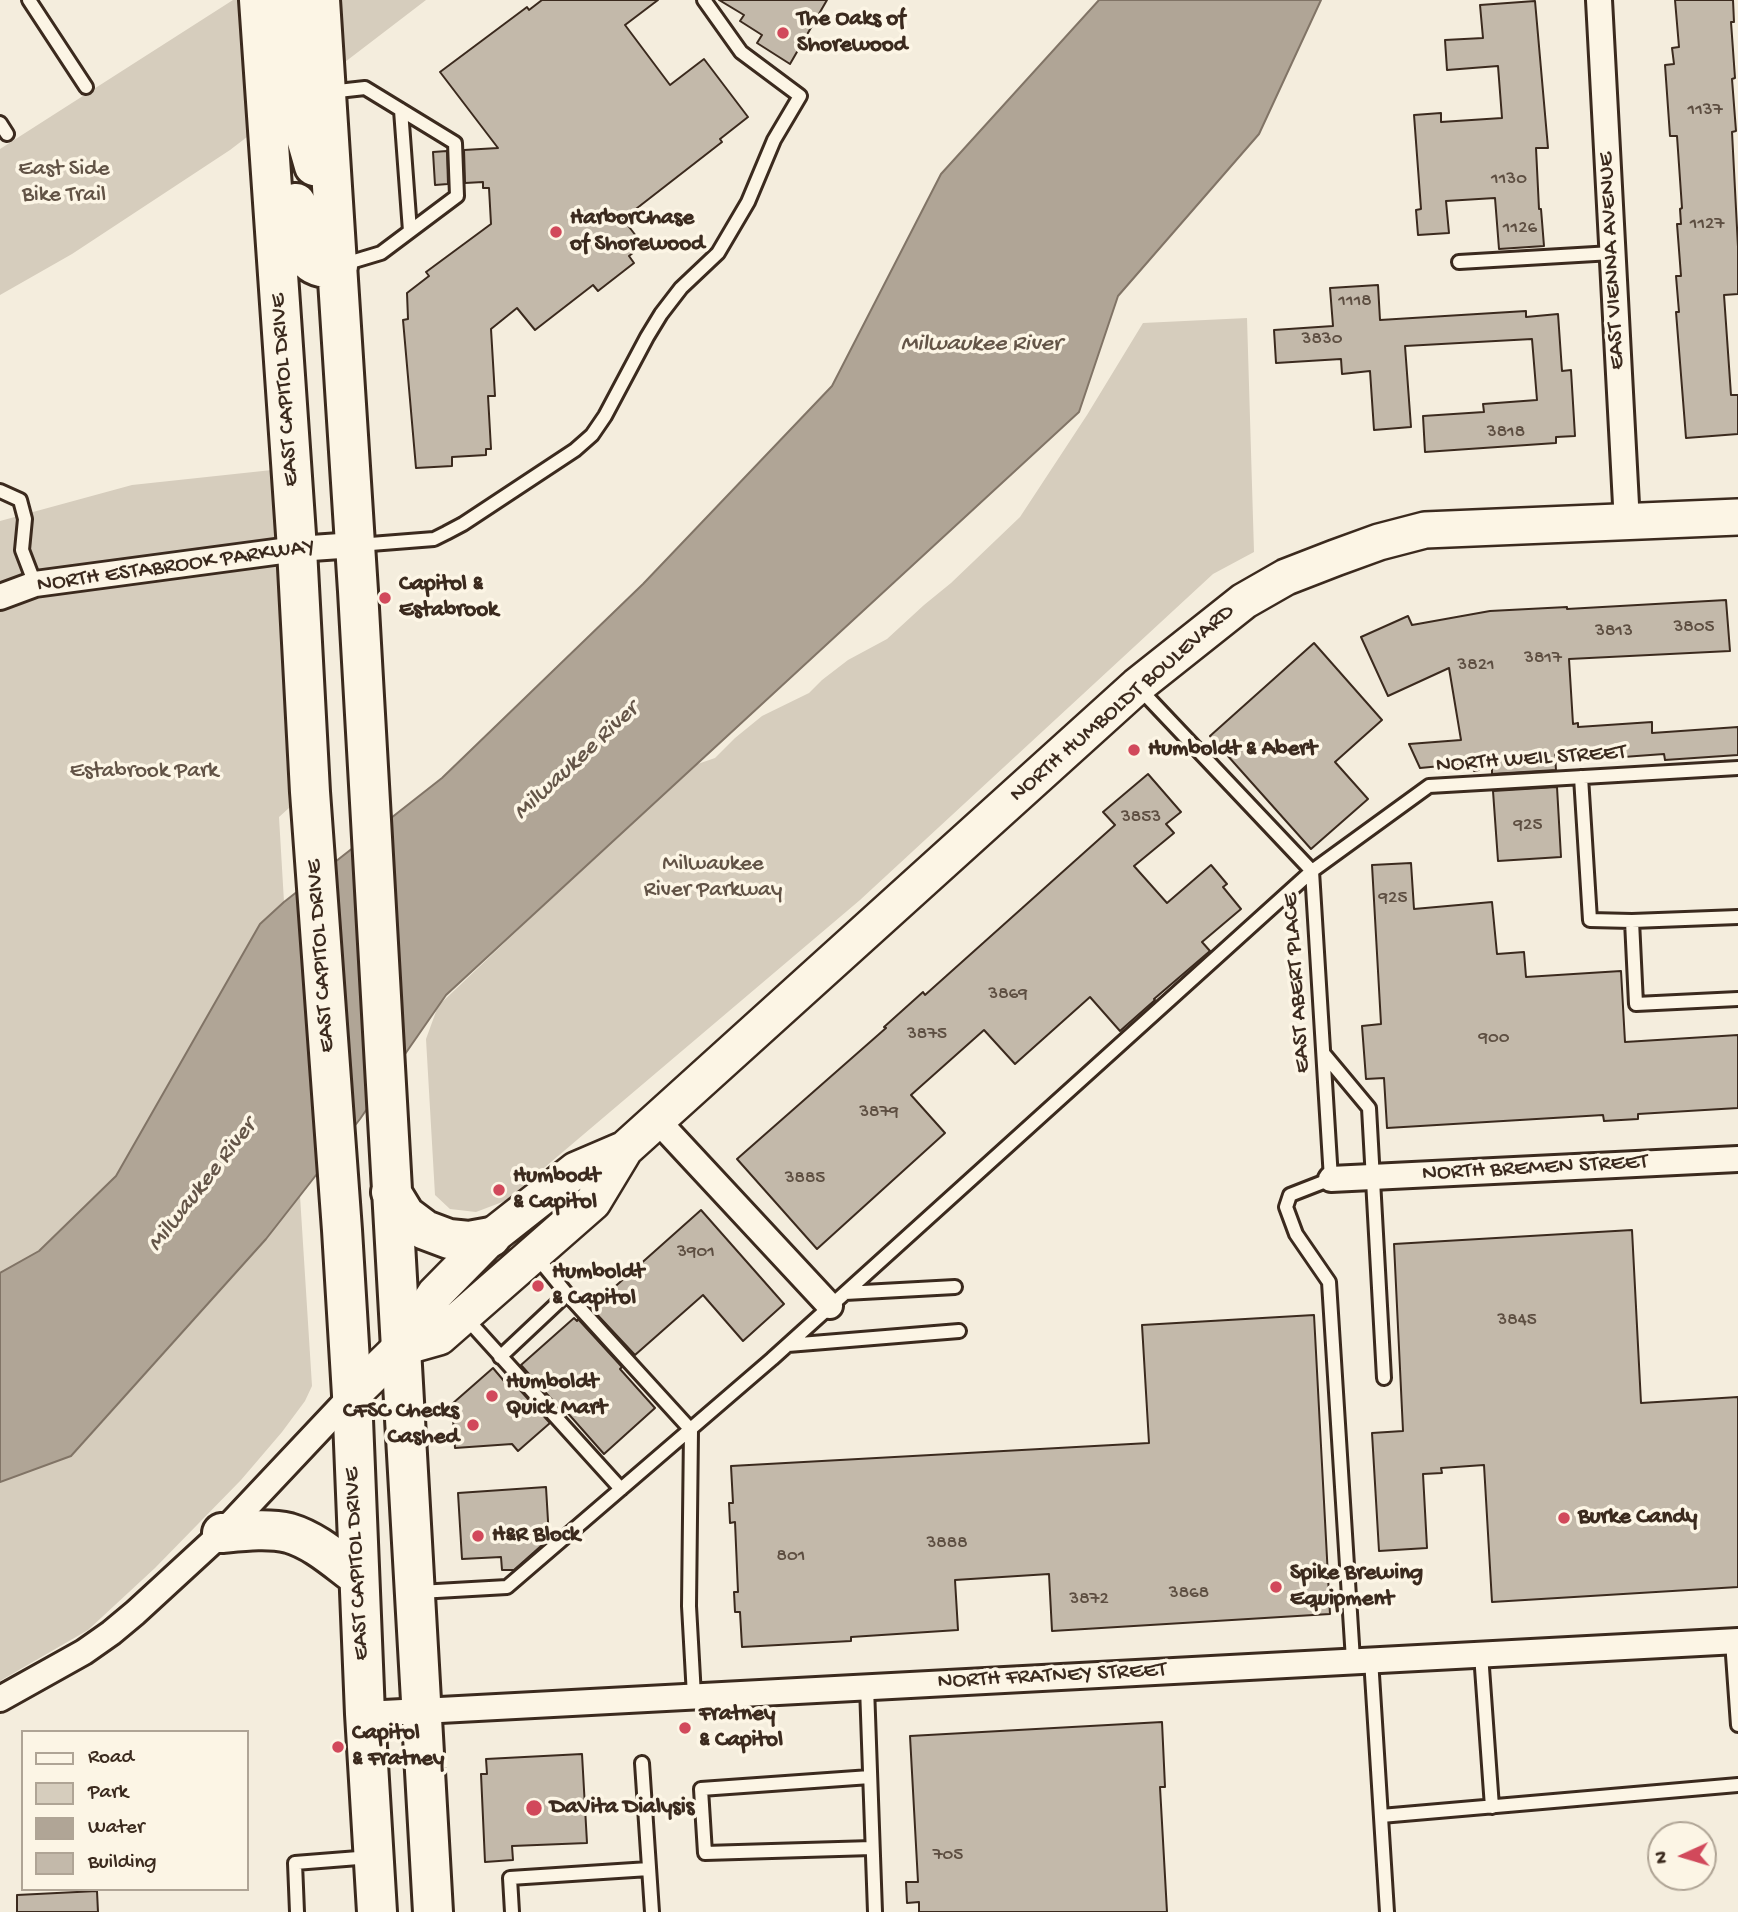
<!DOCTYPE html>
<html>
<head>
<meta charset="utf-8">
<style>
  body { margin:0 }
  #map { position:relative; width:1738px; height:1912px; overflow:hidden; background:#f4eddd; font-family:"Gochi Hand",sans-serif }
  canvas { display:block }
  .legend { position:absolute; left:21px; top:1730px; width:228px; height:161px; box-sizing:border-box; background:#fcf5e5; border:2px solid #afa495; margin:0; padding:9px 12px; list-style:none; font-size:21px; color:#3b2a1e }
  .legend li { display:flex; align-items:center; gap:14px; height:35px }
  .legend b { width:35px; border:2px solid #afa495 }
  .north { position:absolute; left:1647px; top:1821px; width:70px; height:70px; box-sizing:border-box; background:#fcf5e5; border:2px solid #afa495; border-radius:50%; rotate:266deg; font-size:19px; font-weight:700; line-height:28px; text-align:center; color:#3b2a1e }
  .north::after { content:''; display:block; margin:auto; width:24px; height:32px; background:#d1495b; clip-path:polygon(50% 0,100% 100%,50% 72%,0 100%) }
</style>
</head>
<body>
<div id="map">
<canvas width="1738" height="1912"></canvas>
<ul class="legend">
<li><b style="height:9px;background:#fcf5e5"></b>Road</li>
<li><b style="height:19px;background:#d6cdbd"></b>Park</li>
<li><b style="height:19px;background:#b0a596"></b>Water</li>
<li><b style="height:19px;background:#c3b9aa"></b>Building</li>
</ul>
<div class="north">N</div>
</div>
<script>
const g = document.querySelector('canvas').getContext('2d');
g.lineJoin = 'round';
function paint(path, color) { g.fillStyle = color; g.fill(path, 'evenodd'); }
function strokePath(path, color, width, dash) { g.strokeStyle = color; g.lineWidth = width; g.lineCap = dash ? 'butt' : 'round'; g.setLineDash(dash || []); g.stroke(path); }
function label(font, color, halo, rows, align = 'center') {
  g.font = font + ' "Gochi Hand",sans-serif'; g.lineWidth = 7; g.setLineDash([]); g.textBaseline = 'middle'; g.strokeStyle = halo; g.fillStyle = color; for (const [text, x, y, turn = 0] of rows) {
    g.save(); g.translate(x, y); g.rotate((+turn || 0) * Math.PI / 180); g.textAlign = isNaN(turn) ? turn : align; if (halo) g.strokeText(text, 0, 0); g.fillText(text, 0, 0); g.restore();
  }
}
paint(new Path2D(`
  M233 0H426L230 150 72 254 0 295V149Z
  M1247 318 1254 552 1213 574 860 900 505 1201 476 1212 450 1209 435 1195 426 1039 438 1006 558 892 660 777 715 758 735 738 762 716 809 693 822 680 848 660 887 639 924 605 951 583 1020 517 1087 415 1143 323Z
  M272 470 289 808 279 817 284 902 260 924 116 1176 39 1251 0 1273V521L132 485Z
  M300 1196 312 1386 305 1401 282 1432 241 1480 155 1568 88 1630 0 1681V1482L72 1456 266 1239Z`), '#d6cdbd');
const water = new Path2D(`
  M1099 0H1321L1259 134 1118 296 1079 412 446 995 360 1119 266 1239 71 1456 0 1482V1273L39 1251 116 1176 260 924 284 902 442 778 643 584 832 386 941 174Z`);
paint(water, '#b0a596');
strokePath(water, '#817466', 2);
const building = new Path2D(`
  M542 0H658L625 25 670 85 704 59 748 117 720 139 722 142 623 219 643 245 629 256 634 263 598 291 593 285 535 330 517 308 491 329 495 396H488L491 449H486V455L452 457V466L416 468 403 320 408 319 407 293 429 276 426 272 491 224 489 188H483V182L465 183 464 150 498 148 440 72 527 7 529 10Z
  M719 0H827L790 64 757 43 762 35 740 21 744 15Z
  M1675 0H1733L1734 22H1731L1735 78 1732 79 1736 131 1732 132 1738 247V294L1724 295 1731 395H1738V434L1686 438 1676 312H1679L1676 276H1681L1677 224H1681L1680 209 1682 208 1677 136H1670L1665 65 1674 64 1672 48 1679 47Z
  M1535 1 1548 148H1536L1539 209H1541L1544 246 1499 249 1495 198 1446 201 1449 233 1418 235 1416 210 1421 209 1414 115 1441 113V122L1502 118 1498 66 1447 70 1445 40 1483 38 1480 5Z
  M447 151 448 184 435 185 433 152Z
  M1378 285 1380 320 1526 311V317L1558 314 1562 371 1571 370 1575 436 1556 437V443L1425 452 1423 416 1484 412 1483 404 1537 400 1532 339 1405 346 1411 427 1374 430 1370 371 1342 374 1341 359 1276 363 1274 330 1333 326 1330 288Z
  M1726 600 1730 651 1569 659 1573 724 1578 723V727L1652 722V733L1738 727V755L1665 760 1664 754 1596 759V751L1555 753 1556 770 1492 774V767L1474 771 1473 763 1420 768 1409 744 1461 740 1449 668 1388 696 1361 637 1408 616 1412 625 1490 611 1567 607V609Z
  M1314 643 1382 720 1335 762 1368 799 1311 849 1210 736Z
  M1148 774 1181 812 1166 824 1174 833 1134 866 1167 903 1211 865 1227 884 1223 887 1241 909 1202 942 1210 951 1154 999 1155 1000 1120 1031 1090 997 1015 1064 984 1030 911 1095 945 1133 817 1249 737 1159 886 1028 884 1027 923 992 925 995 1115 825 1103 812Z
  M1557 787 1561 857 1498 861 1493 791Z
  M1411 863 1414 909 1492 902 1497 954 1524 952 1526 977 1621 971 1625 1042 1738 1035V1108L1638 1114V1119L1604 1121 1603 1115 1387 1128 1384 1078 1366 1079 1362 1026 1381 1024 1372 865Z
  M701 1210 784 1304 743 1341 703 1295 635 1355 591 1308Z
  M1632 1230 1641 1403 1738 1397V1587L1492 1602 1484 1465 1441 1468 1442 1473 1423 1474 1427 1548 1379 1551 1372 1433 1403 1431 1394 1244Z
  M1314 1315 1330 1614 1052 1631 1049 1574 955 1580 958 1630 851 1637V1641L742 1647 740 1612H735L734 1592H738L735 1522 730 1523 729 1503H733L731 1466 1149 1443 1142 1325Z
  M574 1318 577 1321 578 1319 622 1367 620 1369 655 1408 604 1454 565 1410 563 1412 521 1365Z
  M493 1368 504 1381 508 1377 550 1423 518 1451 512 1444 455 1448 452 1404Z
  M546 1487 549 1538 541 1546 514 1570H502L501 1557 462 1559 458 1493Z
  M1162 1722 1165 1787H1160L1167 1912H919V1902L907 1903 906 1882H918L910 1736Z
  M582 1754 587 1843 512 1846 513 1860 485 1862 481 1774H487L486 1759Z
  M97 1891 98 1912H17V1895Z`);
paint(building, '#c3b9aa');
strokePath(building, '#3b2a1e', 2);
const service = new Path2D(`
  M29 0 86 87
  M329 92 365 88 455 143 457 196 381 253 341 265
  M401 110 410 231
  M0 123 7 134
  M1459 262 1612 253
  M0 491 20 500 25 519 22 550 35 584
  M358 545 434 539 446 533 463 524 575 450 592 435 605 416 647 337 661 314 681 288 718 253 748 202 774 140 800 96 741 52 704 0
  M1137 686 1312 871 1331 1179 1290 1195 1286 1207 1296 1234 1329 1282 1353 1660
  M1581 777 1590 920 1632 921
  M1738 917 1632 921 1636 1004 1738 999
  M1324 1054 1369 1108 1384 1378
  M536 1256 567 1294
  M845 1293 955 1287
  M466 1318 621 1489
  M788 1345 959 1331
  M500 1357 567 1294 691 1430 689 1606 694 1696
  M419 1592 507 1587 772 1359 1312 871 1429 786 1738 768
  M1732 1641 1738 1725
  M1481 1654 1492 1807
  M1371 1659 1387 1912
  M867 1687 875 1912
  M642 1763 652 1912
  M870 1777 701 1789 705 1853 872 1848
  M1381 1816 1738 1785
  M297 1912 295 1863 371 1857
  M512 1912 510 1878 649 1869`);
const minor = new Path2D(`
  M1599 0 1627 523
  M0 597 35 584 297 549 355 545
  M657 1120 830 1306
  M1331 1179 1738 1159
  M0 1699 84 1652 111 1633 135 1613 222 1533 352 1395
  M365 1714 1738 1641`);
const secondary = new Path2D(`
  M400 1348 439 1337 593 1202 625 1149 1137 686 1244 601 1286 577 1335 558 1379 542 1425 530 1738 517
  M352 1395 400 1348 435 1294 491 1237 576 1170 625 1149`);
const primary = new Path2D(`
  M259 0 297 549 310 792 342 1230 352 1395 365 1714 377 1912
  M292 0 300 117 314 166
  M320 0 358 591 433 1912
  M296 203C298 224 295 261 321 267 326 268 333 267 338 266
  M391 1192 405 1215 425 1230 449 1239 469 1241 491 1237
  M222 1533C243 1531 268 1528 289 1533 316 1541 337 1561 359 1577`);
strokePath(service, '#3b2a1e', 18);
strokePath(minor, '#3b2a1e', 30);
strokePath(secondary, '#3b2a1e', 40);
strokePath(primary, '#3b2a1e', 44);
strokePath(service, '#fcf5e5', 12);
strokePath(minor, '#fcf5e5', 24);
strokePath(secondary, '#fcf5e5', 35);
strokePath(primary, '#fcf5e5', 38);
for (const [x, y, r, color] of [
  [783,33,7,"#d1495b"],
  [556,232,7,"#d1495b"],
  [385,598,7,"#d1495b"],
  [1134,750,7,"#d1495b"],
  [499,1190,7,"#d1495b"],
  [538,1286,7,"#d1495b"],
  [492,1396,7,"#d1495b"],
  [473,1425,7,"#d1495b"],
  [1564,1518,7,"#d1495b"],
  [478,1536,7,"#d1495b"],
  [1276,1587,7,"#d1495b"],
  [685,1728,7,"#d1495b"],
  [338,1747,7,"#d1495b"],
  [534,1808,9,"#d1495b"]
]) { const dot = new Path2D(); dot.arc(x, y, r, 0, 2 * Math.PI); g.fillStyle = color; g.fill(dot); strokePath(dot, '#fcf5e5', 2.5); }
label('19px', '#5d4e41', null, [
  ["1137",1705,111],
  ["1130",1509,180],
  ["1127",1707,225],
  ["1126",1520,229],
  ["1118",1355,302],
  ["3830",1322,340],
  ["3818",1506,433],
  ["3805",1694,628],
  ["3813",1614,632],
  ["3817",1543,659],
  ["3821",1476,666],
  ["3853",1141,818],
  ["925",1528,826],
  ["925",1393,899],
  ["3869",1008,995],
  ["3875",927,1035],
  ["900",1494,1039],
  ["3879",879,1113],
  ["3885",805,1179],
  ["3901",696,1253],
  ["3845",1517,1321],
  ["3888",947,1544],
  ["801",791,1557],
  ["3868",1189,1594],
  ["3872",1089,1600],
  ["705",948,1856]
]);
label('bold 23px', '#3b2a1e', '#fcf5e5', [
  ["The Oaks of",797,20],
  ["Shorewood",797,46],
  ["HarborChase",570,219],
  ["of Shorewood",570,245],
  ["Capitol &",399,585],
  ["Estabrook",399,611],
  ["Humboldt & Abert",1148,750],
  ["Humbodt",513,1177],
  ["& Capitol",513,1203],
  ["Humboldt",552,1273],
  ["& Capitol",552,1299],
  ["Humboldt",506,1383],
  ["Quick Mart",506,1409],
  ["CFSC Checks",459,1412,"right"],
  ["Cashed",459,1438,"right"],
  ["Burke Candy",1578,1518],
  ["H&R Block",492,1536],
  ["Spike Brewing",1290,1574],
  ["Equipment",1290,1600],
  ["Fratney",699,1715],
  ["& Capitol",699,1741],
  ["Capitol",352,1734],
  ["& Fratney",352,1760],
  ["DaVita Dialysis",550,1808]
], 'left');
label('23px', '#625346', '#fcf5e5', [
  ["East Side",64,170],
  ["Bike Trail",64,196],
  ["Estabrook Park",144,772],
  ["Milwaukee",713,865],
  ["River Parkway",713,891]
]);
label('23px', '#3b2a1e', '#fcf5e5', [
  ["EAST VIENNA AVENUE",1613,261,-93],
  ["EAST CAPITOL DRIVE",286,390,-94],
  ["NORTH ESTABROOK PARKWAY",176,567,-8],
  ["NORTH HUMBOLDT BOULEVARD",1123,704,-41],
  ["NORTH WEIL STREET",1531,760,-4],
  ["EAST CAPITOL DRIVE",322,956,-94],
  ["EAST ABERT PLACE",1298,983,-94],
  ["NORTH BREMEN STREET",1535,1169,-3],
  ["EAST CAPITOL DRIVE",358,1564,-93],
  ["NORTH FRATNEY STREET",1052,1677,-3]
]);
label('italic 24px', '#645548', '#fcf5e5', [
  ["Milwaukee River",981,345],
  ["Milwaukee River",577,762,-43],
  ["Milwaukee River",203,1186,-52]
]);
</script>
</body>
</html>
